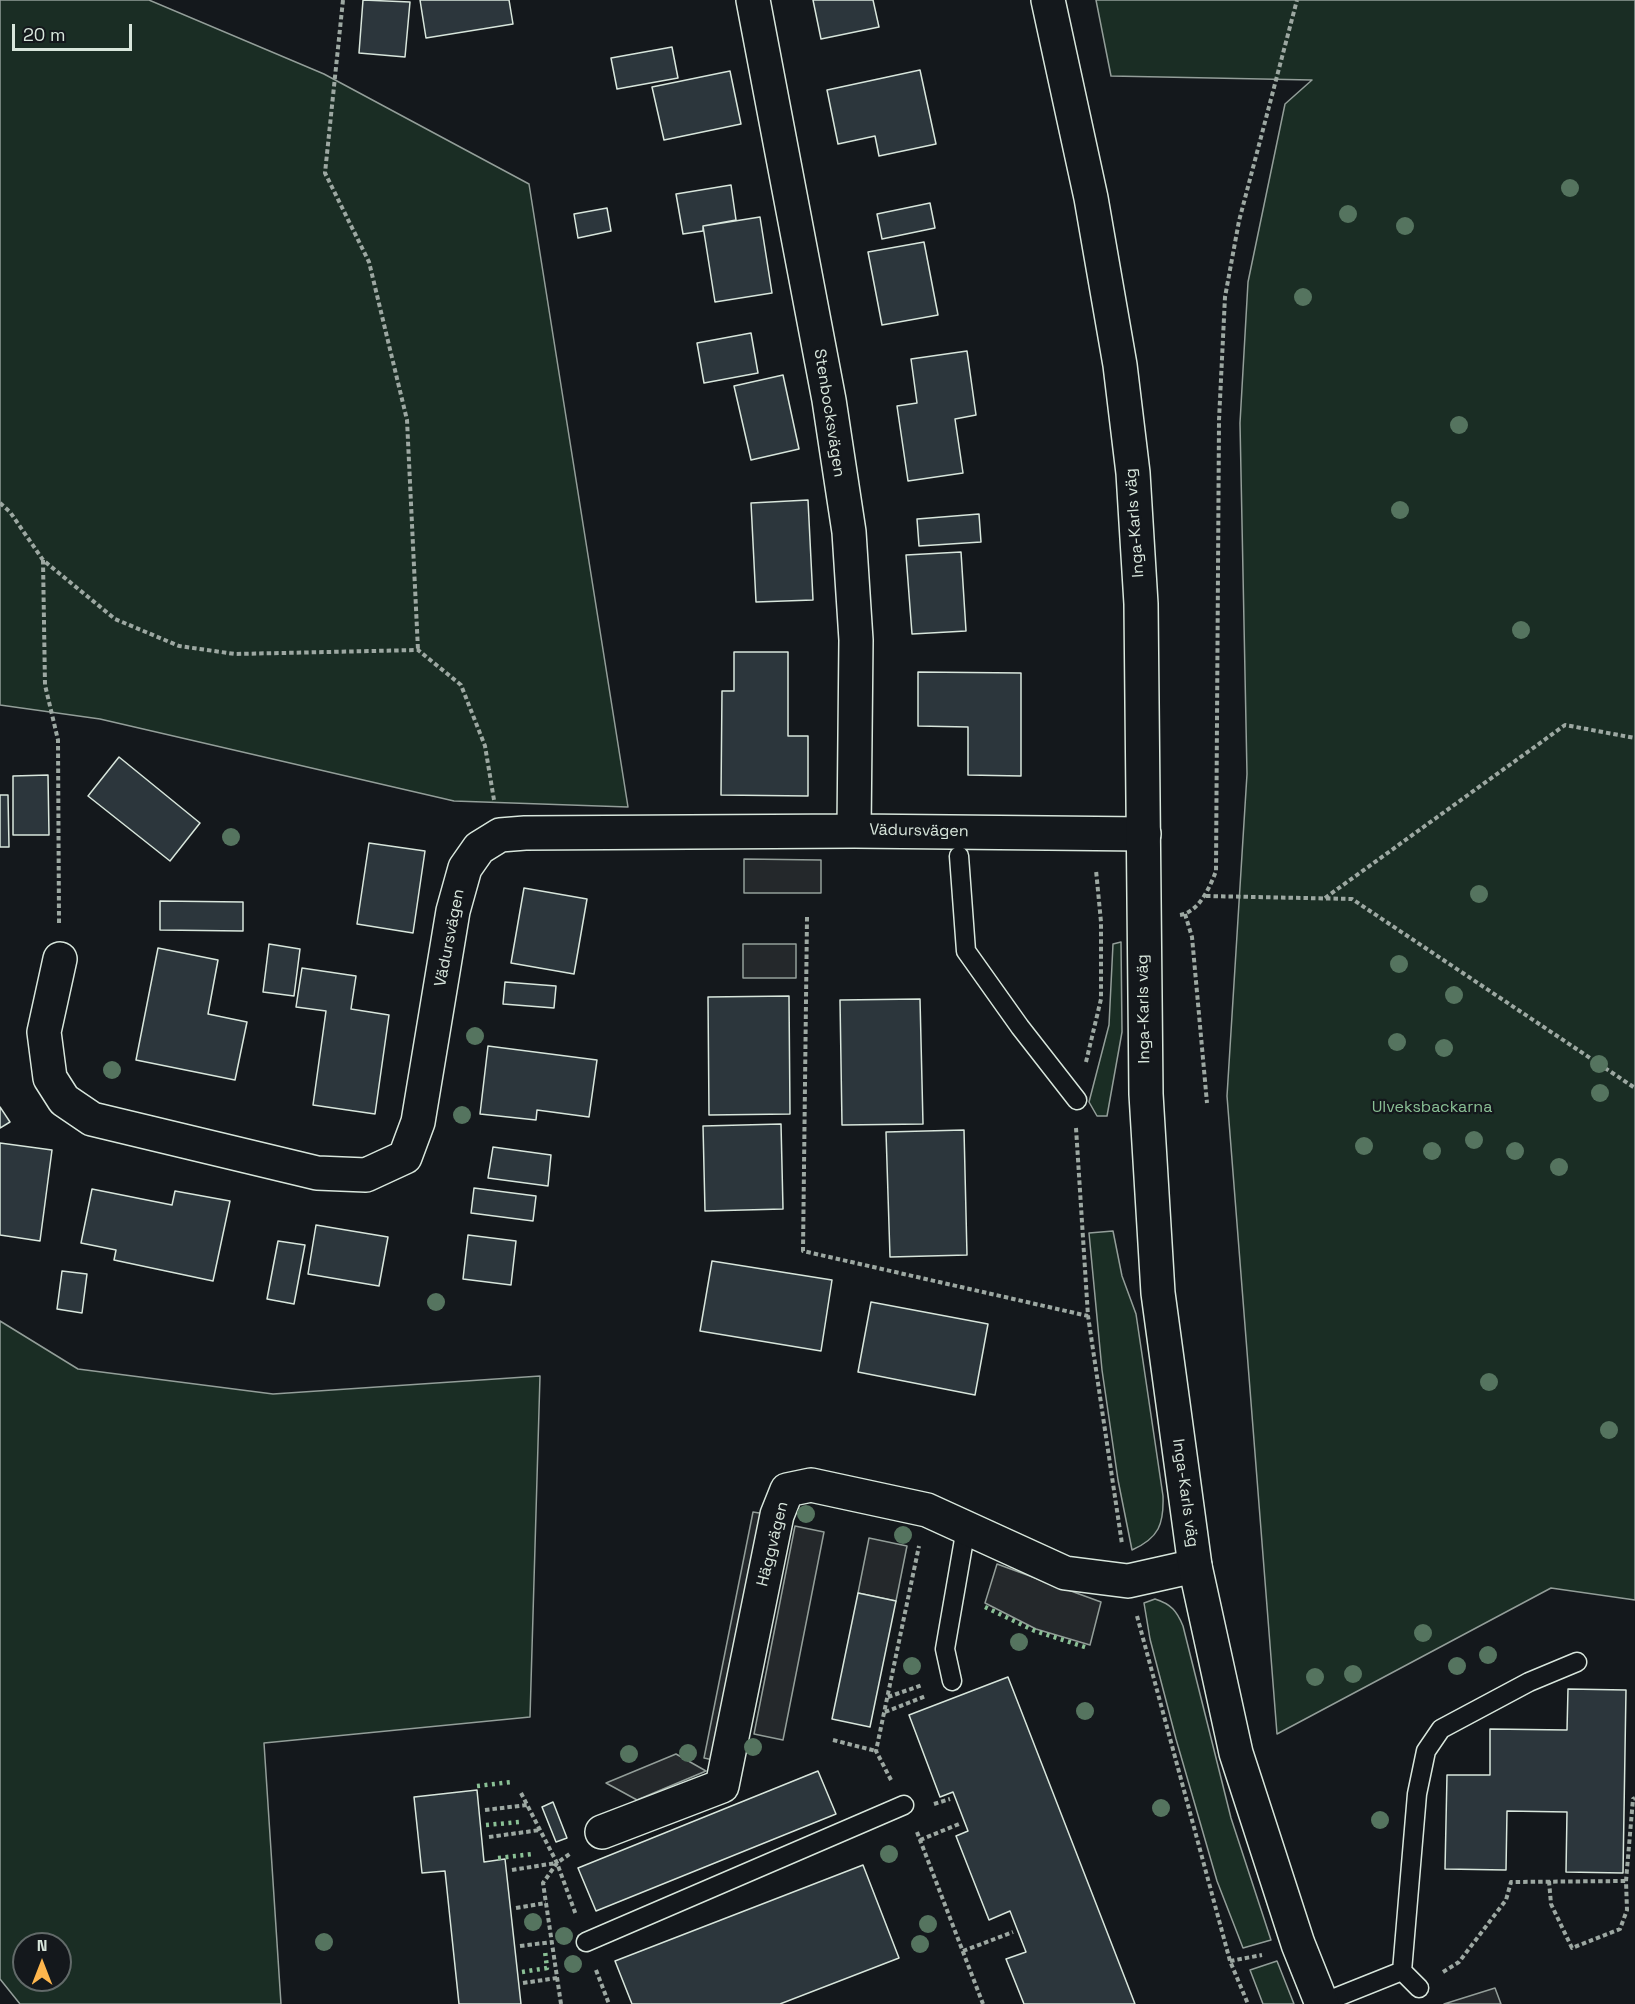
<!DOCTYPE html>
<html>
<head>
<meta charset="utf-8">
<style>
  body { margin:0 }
  #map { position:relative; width:1635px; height:2004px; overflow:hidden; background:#14181c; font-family:"Space Grotesk",sans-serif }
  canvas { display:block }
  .north { position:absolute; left:12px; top:1932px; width:60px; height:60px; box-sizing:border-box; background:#14181c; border:2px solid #626a69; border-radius:50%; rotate:0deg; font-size:16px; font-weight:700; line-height:24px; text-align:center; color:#d8e6dc }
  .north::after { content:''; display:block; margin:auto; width:21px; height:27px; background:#ffb74d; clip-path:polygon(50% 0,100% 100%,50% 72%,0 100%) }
  .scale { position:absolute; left:12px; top:24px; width:120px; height:27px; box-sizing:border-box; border:3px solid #d8e6dc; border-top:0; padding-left:8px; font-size:18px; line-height:21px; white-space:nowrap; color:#d8e6dc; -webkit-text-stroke:4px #14181c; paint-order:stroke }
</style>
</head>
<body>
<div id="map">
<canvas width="1635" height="2004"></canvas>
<div class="north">N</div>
<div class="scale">20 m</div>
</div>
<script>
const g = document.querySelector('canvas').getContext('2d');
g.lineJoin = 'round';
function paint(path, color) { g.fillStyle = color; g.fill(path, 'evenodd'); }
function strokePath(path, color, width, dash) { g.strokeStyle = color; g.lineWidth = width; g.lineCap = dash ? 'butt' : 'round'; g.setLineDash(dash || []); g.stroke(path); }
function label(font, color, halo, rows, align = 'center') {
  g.font = font + ' "Space Grotesk",sans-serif'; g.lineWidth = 4.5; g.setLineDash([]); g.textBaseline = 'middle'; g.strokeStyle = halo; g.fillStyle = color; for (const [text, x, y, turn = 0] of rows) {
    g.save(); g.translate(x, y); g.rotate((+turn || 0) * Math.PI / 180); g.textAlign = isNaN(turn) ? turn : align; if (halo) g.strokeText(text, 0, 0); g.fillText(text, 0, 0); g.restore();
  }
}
const green = new Path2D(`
  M0 0H149L324 74 529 184 628 807 454 801 100 719 0 705Z
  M1096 0H1635V1600L1551 1588 1277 1734 1227 1096 1247 774 1240 423 1248 282 1285 104 1312 80 1111 76Z
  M1121 942 1122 1032 1107 1116H1097L1089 1102 1109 1025 1113 944Z
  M1113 1231 1122 1276 1136 1314 1163 1496C1164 1524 1159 1538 1132 1550L1118 1480 1102 1370 1089 1233Z
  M0 1321 78 1369 273 1394 540 1376 530 1717 264 1743 281 2004H20L0 1979ZM24 1944H60V1980H24Z
  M1155 1599C1171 1604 1177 1611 1183 1626L1231 1818 1271 1940 1243 1948 1217 1881 1176 1739 1150 1639 1144 1603Z
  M1277 1961 1294 2004H1263L1250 1970Z`);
paint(green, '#1a2d24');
strokePath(green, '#939e99', 1.5);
const parking = new Path2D(`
  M744 859 821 860V893H744Z
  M743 944H796V978H743Z
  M753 1512 766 1514 718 1761 704 1758Z
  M795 1526 824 1532 783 1740 754 1734Z
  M869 1538 907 1546 896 1601 858 1593Z
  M997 1564 1101 1602 1090 1645 1036 1629 985 1603Z
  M676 1754 706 1771 637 1800 606 1783Z
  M1495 1988 1501 2004H1444Z`);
paint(parking, '#24282b');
strokePath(parking, '#939e99', 1.5);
const building = new Path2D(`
  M363 0 410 2 405 57 359 53Z
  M420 0H509L513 24 426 38Z
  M813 0H873L879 27 821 39Z
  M672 47 678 78 617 89 611 58Z
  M920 70 936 144 879 156 875 136 838 144 827 90Z
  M730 71 741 124 664 140 652 87Z
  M731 185 736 220 703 226V231L683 234 676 194Z
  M930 203 935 228 882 239 877 214Z
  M607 208 611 231 578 238 574 214Z
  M760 217 772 293 715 302 703 226Z
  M924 242 938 315 882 325 868 252Z
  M751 333 758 373 704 383 697 343Z
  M967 351 976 415 955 419 963 473 908 481 897 406 917 403 911 359Z
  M783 375 799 449 751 460 734 386Z
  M808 500 813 600 756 602 751 503Z
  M979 514 981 542 919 546 917 519Z
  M961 552 966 631 912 634 906 555Z
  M734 652H788V736H808V796L721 795 722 691H734Z
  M918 672 1021 673V776L968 775V727L918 726Z
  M119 757 200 823 170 861 88 796Z
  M48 775 49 835H13V776Z
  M0 795H8L9 847H0Z
  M369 843 425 851 413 933 357 924Z
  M524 888 587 899 574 974 511 963Z
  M160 901 243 902V931L160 930Z
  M269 944 300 949 294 996 263 992Z
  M158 948 218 960 208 1014 247 1022 235 1080 136 1060Z
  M302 968 356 976 351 1009 389 1015 375 1114 313 1105 326 1011 296 1007Z
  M505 982 556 986 554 1008 503 1004Z
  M789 996 790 1114 709 1115 708 997Z
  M920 999 923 1124 842 1125 840 1000Z
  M488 1046 597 1060 589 1117 537 1110 536 1120 480 1114Z
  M0 1107 10 1122 0 1128Z
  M781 1124 783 1209 705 1211 703 1126Z
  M964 1130 967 1255 890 1257 886 1132Z
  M0 1143 52 1150 40 1241 0 1235Z
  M493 1147 551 1155 548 1186 488 1178Z
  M474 1188 536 1196 533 1221 471 1213Z
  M92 1189 172 1205 175 1191 230 1201 213 1281 114 1260 116 1250 81 1243Z
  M316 1225 388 1237 379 1286 308 1274Z
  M468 1235 516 1241 511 1285 463 1279Z
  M278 1241 305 1245 294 1304 267 1299Z
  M712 1261 832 1280 821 1351 700 1331Z
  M62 1271 87 1274 82 1313 57 1309Z
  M871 1302 988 1324 975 1395 858 1372Z
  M858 1593 896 1601 870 1727 832 1719Z
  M1008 1677 1135 2004H1024L1006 1959 1026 1952 1010 1911 989 1920 956 1836 968 1831 953 1792 940 1797 909 1715Z
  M1568 1689 1626 1690 1623 1873 1566 1872 1567 1812 1507 1811 1506 1870 1445 1869 1447 1775H1490V1729L1567 1730Z
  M818 1771 836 1814 596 1911 578 1868Z
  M477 1790 484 1862 505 1859 521 2004H459L445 1871 422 1873 414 1797Z
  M553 1802 567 1838 556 1842 542 1807Z
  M863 1865 899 1958 780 2004H632L615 1961Z`);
paint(building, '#2c363c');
strokePath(building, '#d8e6dc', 1.5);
const lane = new Path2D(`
  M959 856 966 951 1020 1027 1077 1100
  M952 1681 945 1649 966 1528
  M586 1942 904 1805
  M1402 1971 1419 1988
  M1322 2003 1402 1971 1417 1794 1426 1751 1441 1729 1529 1682 1577 1662`);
const street = new Path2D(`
  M753 0 829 400 849 532 856 640 854 831
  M60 959 44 1032 50 1078 64 1100 92 1119 317 1173 366 1175 405 1157 418 1122 453 911 465 868 479 848 500 835 525 833 854 831 1144 834
  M602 1832 722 1786 777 1515 787 1490 811 1485 927 1510 1065 1573 1128 1581 1195 1566`);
const secondary = new Path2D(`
  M1048 0 1091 198 1120 365 1133 473 1141 604 1146 1094 1158 1293 1195 1566 1236 1753 1298 1944 1322 2004`);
strokePath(lane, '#d8e6dc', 21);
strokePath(street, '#d8e6dc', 36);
strokePath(secondary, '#d8e6dc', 36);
strokePath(new Path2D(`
  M343 0 325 173 369 262 407 420 418 650
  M0 503 10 512 43 560 115 619 179 646 235 654 418 650 461 685 485 746 494 800
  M43 560 45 685 58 740 59 923
  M1206 896 1352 899 1635 1088
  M1325 898 1565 725 1635 738
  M1185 914 1192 937 1207 1103
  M1180 915C1199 912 1210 887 1216 871L1219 420 1225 297 1239 221 1297 0
  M807 917 803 1251 1088 1316
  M1086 1062 1101 999V922L1096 870
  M1076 1128 1088 1316 1122 1544
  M1137 1616 1230 1961 1248 2004
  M888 1697 922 1685
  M885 1712 926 1696
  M833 1740 876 1751
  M891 1780 876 1751 919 1546
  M521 1793 557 1863 576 1915
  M934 1804 950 1799
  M485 1810 527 1805
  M917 1832 983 2004
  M489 1837 540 1830
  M920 1840 959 1824
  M512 1870 556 1863
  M1549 1881 1551 1904 1572 1948 1620 1929 1627 1910 1626 1881 1633 1799 1635 1798
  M516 1908 546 1903
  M520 1946 552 1942
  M963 1951 1013 1932
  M1230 1961 1262 1955
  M596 1970 609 2004
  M1443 1972 1459 1962 1506 1900 1511 1882 1626 1881
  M523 1983 557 1978
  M561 2004 543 1883 557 1863 571 1853`), '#9da8a2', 4, [4.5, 3]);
strokePath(lane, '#14181c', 18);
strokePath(street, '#14181c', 33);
strokePath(secondary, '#14181c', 33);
strokePath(new Path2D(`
  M985 1607 1035 1631 1088 1648
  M477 1786 511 1782
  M486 1825 520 1822
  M498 1858 533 1854
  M522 1972 547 1968 545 1951`), '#8ac095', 4.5, [3, 4.5]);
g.fillStyle = '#55745f';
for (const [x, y] of [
  [1570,188],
  [1348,214],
  [1405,226],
  [1303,297],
  [1459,425],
  [1400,510],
  [1521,630],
  [231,837],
  [1479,894],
  [1399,964],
  [1454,995],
  [475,1036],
  [1397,1042],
  [1444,1048],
  [1599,1064],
  [112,1070],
  [1600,1093],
  [462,1115],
  [1474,1140],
  [1364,1146],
  [1432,1151],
  [1515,1151],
  [1559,1167],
  [436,1302],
  [1489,1382],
  [1609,1430],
  [806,1514],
  [903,1535],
  [1423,1633],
  [1019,1642],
  [1488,1655],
  [912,1666],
  [1457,1666],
  [1353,1674],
  [1315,1677],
  [1085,1711],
  [753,1747],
  [688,1753],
  [629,1754],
  [1161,1808],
  [1380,1820],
  [889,1854],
  [533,1922],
  [928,1924],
  [564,1936],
  [324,1942],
  [920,1944],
  [573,1964]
]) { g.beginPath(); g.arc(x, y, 9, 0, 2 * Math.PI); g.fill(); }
label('16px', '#d8e6dc', '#14181c', [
  ["Stenbocksvägen",829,413,81],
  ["Inga-Karls väg",1135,523,-94],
  ["Vädursvägen",919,831,1],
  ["Vädursvägen",450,938,-79],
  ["Inga-Karls väg",1144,1009,-91],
  ["Inga-Karls väg",1185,1493,82],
  ["Häggvägen",773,1544,-76]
]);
label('16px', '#8ac095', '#14181c', [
  ["Ulveksbackarna",1432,1108]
]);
</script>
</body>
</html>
